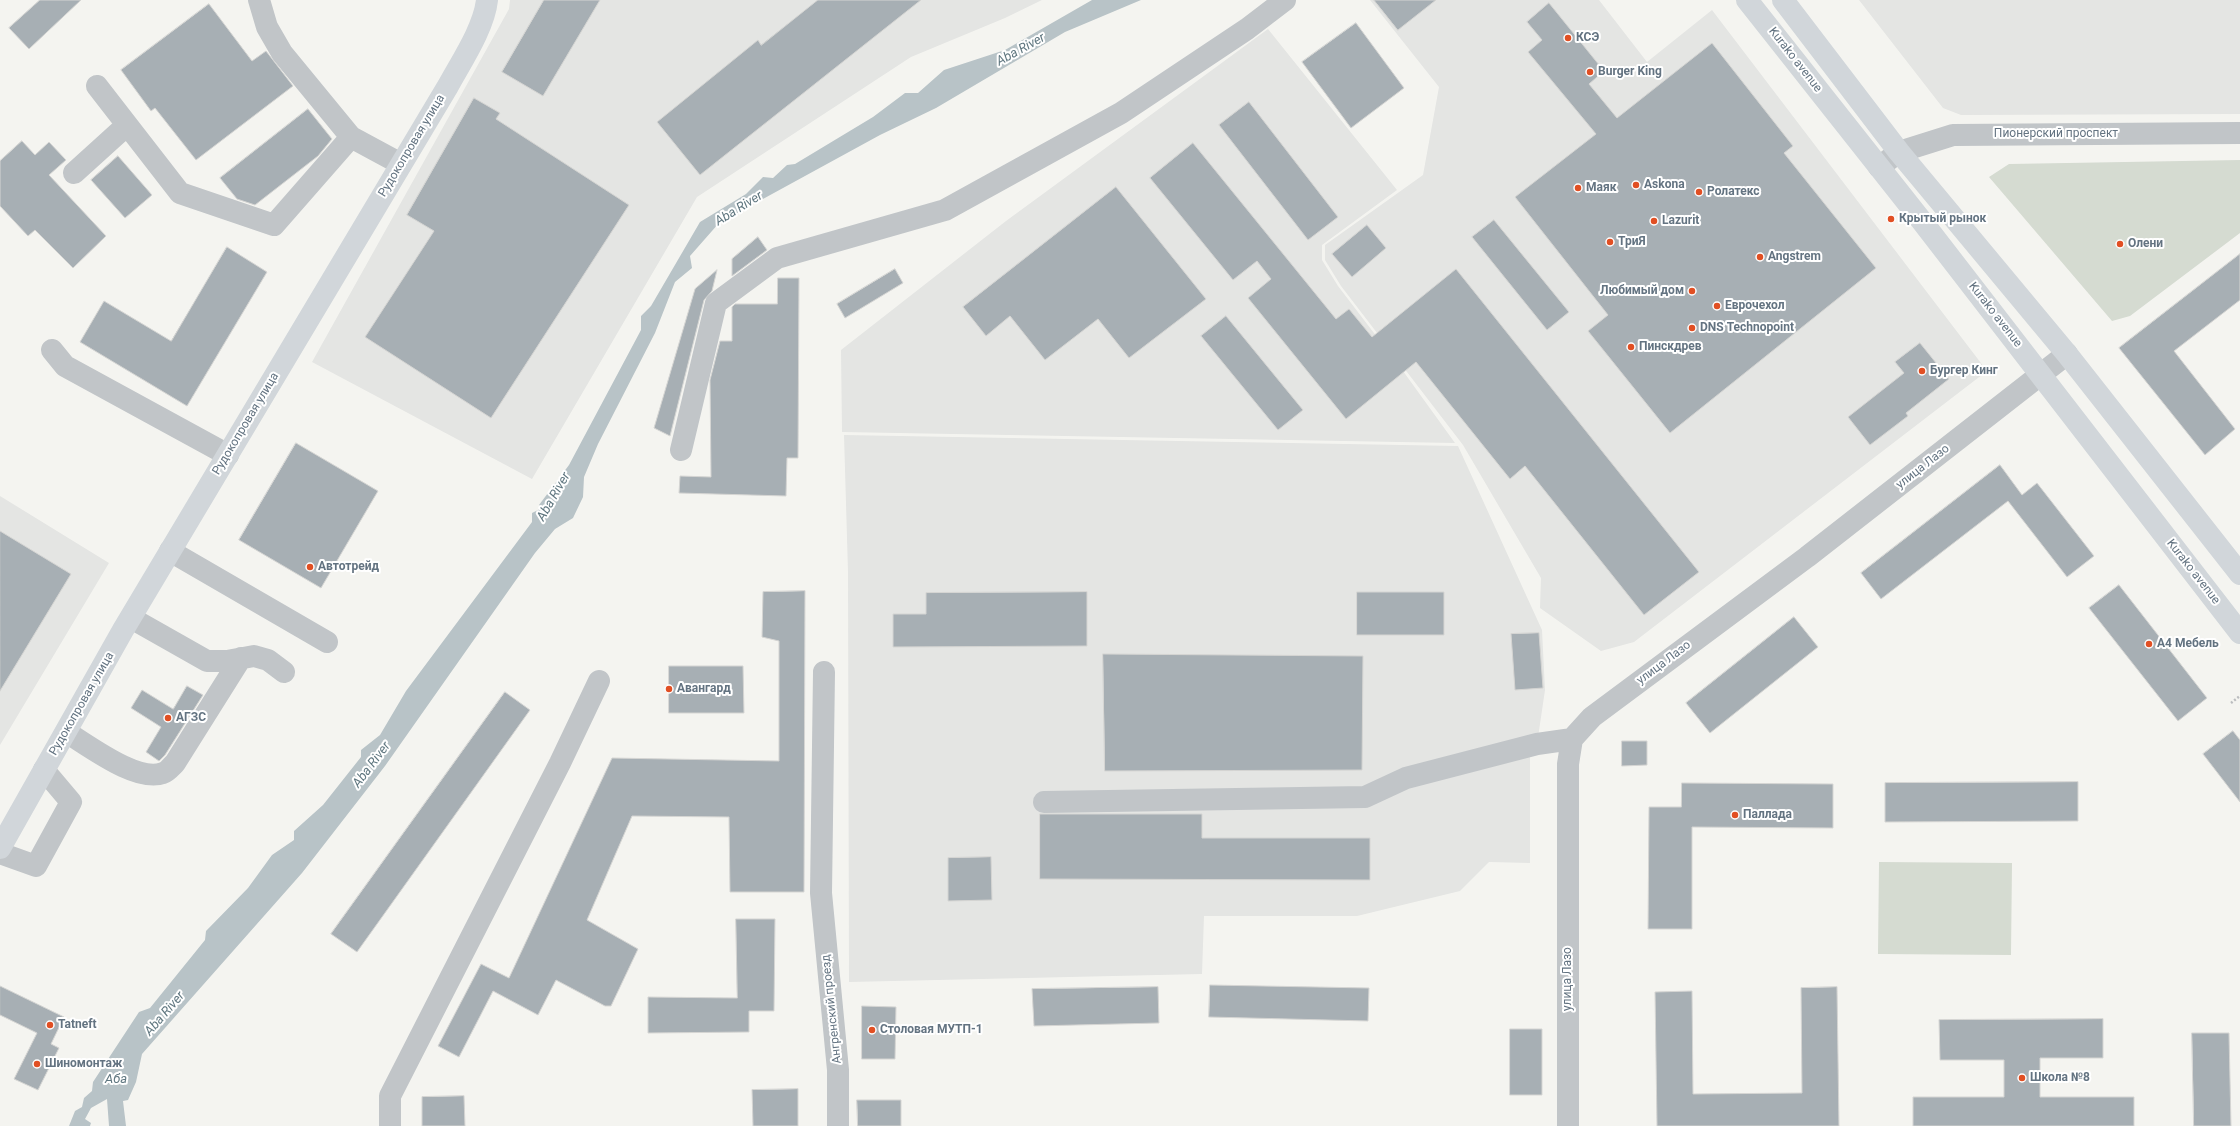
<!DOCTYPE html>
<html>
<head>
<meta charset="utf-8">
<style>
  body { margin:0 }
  canvas { display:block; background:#f4f4f0 }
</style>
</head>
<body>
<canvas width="2240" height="1126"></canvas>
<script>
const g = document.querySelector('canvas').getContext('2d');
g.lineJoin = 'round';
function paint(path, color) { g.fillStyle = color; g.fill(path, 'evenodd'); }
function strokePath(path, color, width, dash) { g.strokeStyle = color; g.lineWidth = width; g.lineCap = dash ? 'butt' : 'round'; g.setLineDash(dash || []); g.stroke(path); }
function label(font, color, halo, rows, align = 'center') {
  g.font = font + ' Roboto,sans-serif'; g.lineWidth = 4; g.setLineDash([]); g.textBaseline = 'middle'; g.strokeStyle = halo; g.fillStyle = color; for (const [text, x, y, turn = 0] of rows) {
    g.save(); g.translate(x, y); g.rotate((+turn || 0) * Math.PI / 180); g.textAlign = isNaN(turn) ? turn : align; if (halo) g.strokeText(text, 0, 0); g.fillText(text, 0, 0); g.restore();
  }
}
paint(new Path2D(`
  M510 0H1042L1005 18 911 57 697 197 532 479 312 362 509 9Z
  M1370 0H1599L1647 62 1712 10 1987 371 1634 642 1601 651 1540 608 1541 578 1463 445 1341 286 1325 260V245L1423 175 1439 87Z
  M1859 0H2240V114L1961 115 1943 108Z
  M1268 29 1397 190 1322 245V260L1338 286 1403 371 1455 443 842 432 841 350 1006 221Z
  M844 435 1458 446 1542 630 1545 690 1537 744 1530 755V863L1489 862 1460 891 1357 916H1204L1202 974 849 982 848 572Z
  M0 496 109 563 0 745Z`), '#e4e5e3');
paint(new Path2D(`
  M2240 160V233L2130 316 2112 321 1989 177 2009 164Z
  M1879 862 2012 863 2011 955 1878 954Z`), '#d5dbd1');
paint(new Path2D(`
  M1092 0H1141L1065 32 936 108 880 135 719 223 690 256 692 268 675 282 655 333 598 444 584 477 583 497 573 518 555 529 535 553 385 766 302 873 142 1054 136 1082 128 1100 123 1101 126 1126H109L107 1099 91 1108 85 1119 91 1123 90 1126H69L75 1111 82 1107 84 1098 92 1091 93 1082 139 1012 150 1008 205 940 206 931 248 888 272 855 294 840V831L323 805 361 757V750L380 735 406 691 532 522V513L542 508 539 505 569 465 641 330V316L651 306 700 222 746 194 763 177 773 178 787 165 795 164 873 117 905 93H918L944 70 1005 50Z`), '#b8c3c7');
const building = new Path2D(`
  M40 0H81L29 49 9 28Z
  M544 0H600L543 96 502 72Z
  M818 0H921L700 175 657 122 758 40 761 45Z
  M1374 0H1436L1398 30Z
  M1549 3 1604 71 1589 84 1617 118 1712 43 1793 146 1784 153 1876 268 1670 433 1588 331 1608 315 1515 197 1596 134 1528 52 1542 40 1527 22Z
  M209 4 252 61 266 51 293 86 196 160 155 108 151 111 121 70Z
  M1356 23 1404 88 1351 128 1302 62Z
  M474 98 500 113 496 119 629 205 491 418 365 337 434 231 407 215Z
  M1249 102 1338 217 1308 240 1219 125Z
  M308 109 332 139 318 156 255 205 237 199 220 178Z
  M22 141 35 155 49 142 66 160 49 175 106 236 73 268 35 230 28 236 0 206V161Z
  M1193 143 1336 319 1349 309 1372 337 1456 269 1699 572 1644 615 1525 466 1510 479 1416 362 1346 419 1248 298 1271 279 1257 261 1233 280 1150 178Z
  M118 156 152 195 125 218 91 180Z
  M1116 187 1206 299 1129 358 1098 319 1045 360 1010 316 986 336 963 307Z
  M1494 220 1569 312 1547 330 1472 237Z
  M1367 225 1386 248 1352 277 1332 254Z
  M758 237 767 250 732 276V259Z
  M227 247 267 272 187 406 80 342 104 301 171 341Z
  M2240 254V300L2174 351 2235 429 2205 455 2119 348Z
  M895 269 903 283 845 318 837 304Z
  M717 270 712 291 704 300 670 436 654 428 695 289Z
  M778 278H799L798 458H787L786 496 679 493 680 476 711 477 710 380 720 341H732V307L735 304H777Z
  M1226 316 1303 410 1278 430 1201 336Z
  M1920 343 1949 379 1906 413 1908 416 1870 445 1848 417 1904 373 1895 362Z
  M296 443 378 491 321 588 239 540Z
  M2000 465 2022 495 2037 483 2094 556 2067 577 2008 501 1881 599 1861 573Z
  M0 531 71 574 0 691Z
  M2119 585 2207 698 2178 721 2089 608Z
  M805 591 804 892H730L729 817 632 816 587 920 638 949 611 1006H605L556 980 538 1015 493 991 459 1057 438 1046 481 964 509 978 612 758 779 761V641L762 637 763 592Z
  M1087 592V646L893 647V614H926V593Z
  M1357 592H1444V635H1357Z
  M1794 617 1818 647 1710 733 1686 703Z
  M1539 633 1543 688 1515 690 1511 634Z
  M1103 654 1363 656 1362 770 1105 771Z
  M669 666H743L744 713H669Z
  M187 686 203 695 165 755 159 761 146 752 161 727 131 708 142 690 173 709Z
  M505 692 530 710 357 952 331 934Z
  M2233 731 2240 740V802L2203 754Z
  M1622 741H1647V765L1622 766Z
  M2078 782V821L1885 822V783Z
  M1682 783 1833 784V828L1692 827V929H1648L1649 807H1681Z
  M1040 814H1202V838H1370V880L1040 879Z
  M991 857 992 900 948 901V858Z
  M736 919H775L774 1011H749V1032L648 1033V997L737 998Z
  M1210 985 1369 988 1368 1021 1209 1017Z
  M0 986 64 1017 51 1044 59 1048 38 1090 14 1079 37 1033 0 1015Z
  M1158 987 1159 1023 1034 1026 1032 989Z
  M1837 987 1839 1126H1657L1655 992 1692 991 1693 1094 1802 1093 1801 988Z
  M862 1006 896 1007 895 1059H862Z
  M2103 1019V1058H2040V1097H2134V1126H1913V1097H2004V1060H1940L1939 1020Z
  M1510 1029H1542V1095H1510Z
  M2192 1033H2229L2231 1126H2194Z
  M798 1089V1126H753L752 1090Z
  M464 1096 465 1126H422V1097Z
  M857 1100H901V1126H858Z`);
paint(building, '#a7afb4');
strokePath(building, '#d5d5d3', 1);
strokePath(new Path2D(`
  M2231 703 2240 696`), '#bbbdbf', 2.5, [2, 2]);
strokePath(new Path2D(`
  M259 0 267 27 282 53 351 137
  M97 86 180 193 274 225 351 137 401 164
  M1879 167 1899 152 1953 135 2240 133
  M74 173 127 125
  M52 350 65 366 228 455
  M681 450 716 303 777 258 945 210 1121 113 1247 29 1285 0
  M170 551 327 642
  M131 618 207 661H227L254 656 268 660 284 672
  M824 672 821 893 838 1070V1126
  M66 732C88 745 137 783 163 773 167 772 172 766 175 763L241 658
  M1044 802 1365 797 1406 778 1537 744 1572 739
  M0 853 36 866 71 802 44 770
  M390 1126V1096L560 763 599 681
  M1568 1126V764L1572 739 1592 717 1807 557 2067 354`), '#c1c5c8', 22);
strokePath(new Path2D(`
  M1747 0 1921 220 2240 633
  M1783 0 1899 152 2067 354 2240 574
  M0 848 123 630 448 86C461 62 484 28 487 0`), '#d1d6da', 22);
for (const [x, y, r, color] of [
  [1568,38,4,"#e14f23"],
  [1590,72,4,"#e14f23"],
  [1636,185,4,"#e14f23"],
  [1578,188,4,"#e14f23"],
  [1699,192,4,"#e14f23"],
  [1891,219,4,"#e14f23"],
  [1654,221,4,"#e14f23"],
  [1610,242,4,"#e14f23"],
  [2120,244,4,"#e14f23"],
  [1760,257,4,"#e14f23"],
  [1692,291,4,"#e14f23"],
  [1717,306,4,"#e14f23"],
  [1692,328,4,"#e14f23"],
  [1631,347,4,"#e14f23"],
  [1922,371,4,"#e14f23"],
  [310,567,4,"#e14f23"],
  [2149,644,4,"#e14f23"],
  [669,689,4,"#e14f23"],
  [168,718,4,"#e14f23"],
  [1735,815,4,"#e14f23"],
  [50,1025,4,"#e14f23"],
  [872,1030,4,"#e14f23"],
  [37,1064,4,"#e14f23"],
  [2022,1078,4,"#e14f23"]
]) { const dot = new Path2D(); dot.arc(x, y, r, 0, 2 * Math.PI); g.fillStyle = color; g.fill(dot); strokePath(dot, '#fff', 1.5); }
label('bold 12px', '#637381', '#fff', [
  ["КСЭ",1576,38],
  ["Burger King",1598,72],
  ["Askona",1644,185],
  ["Маяк",1586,188],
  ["Ролатекс",1707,192],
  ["Крытый рынок",1899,219],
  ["Lazurit",1662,221],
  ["ТриЯ",1618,242],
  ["Олени",2128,244],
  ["Angstrem",1768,257],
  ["Любимый дом",1684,291,"right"],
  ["Еврочехол",1725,306],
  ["DNS Technopoint",1700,328],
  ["Пинскдрев",1639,347],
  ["Бургер Кинг",1930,371],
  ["Автотрейд",318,567],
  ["А4 Мебель",2157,644],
  ["Авангард",677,689],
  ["АГЗС",176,718],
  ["Паллада",1743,815],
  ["Tatneft",58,1025],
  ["Столовая МУТП-1",880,1030],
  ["Шиномонтаж",45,1064],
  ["Школа №8",2030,1078]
], 'left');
label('12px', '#637381', '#fff', [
  ["Kurako avenue",1795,60,52],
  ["Пионерский проспект",2056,134],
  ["Рудокопровая улица",412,146,-59],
  ["Kurako avenue",1995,315,52],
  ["Рудокопровая улица",246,424,-59],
  ["улица Лазо",1923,467,-38],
  ["Kurako avenue",2193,572,52],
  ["улица Лазо",1664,663,-37],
  ["Рудокопровая улица",82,704,-60],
  ["улица Лазо",1568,979,-90],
  ["Ангренский проезд",832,1009,-96]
]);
label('italic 13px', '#5f767f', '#fff', [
  ["Aba River",1021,50,-29],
  ["Aba River",739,209,-32],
  ["Aba River",554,497,-60],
  ["Aba River",372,765,-53],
  ["Aba River",165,1014,-49],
  ["Аба",116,1080]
]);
</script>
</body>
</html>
